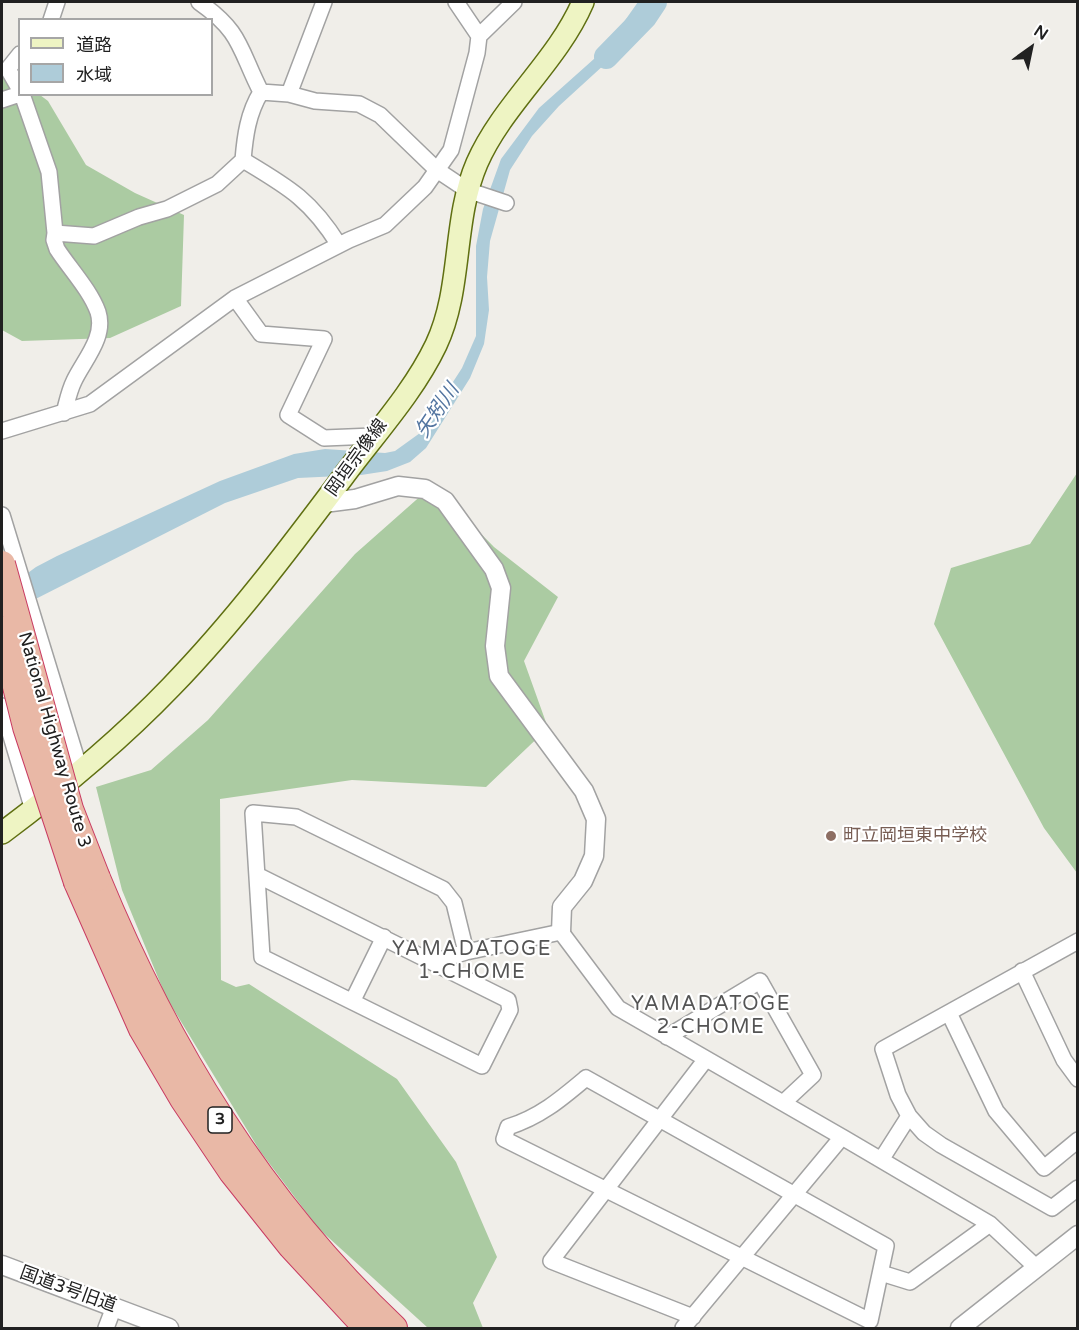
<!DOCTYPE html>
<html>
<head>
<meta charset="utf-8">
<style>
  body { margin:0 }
  #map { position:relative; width:1079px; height:1330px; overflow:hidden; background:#f0eee9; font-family:"Varela Round","Noto Sans JP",sans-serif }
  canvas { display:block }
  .frame { position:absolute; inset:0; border:3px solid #212121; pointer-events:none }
  .legend { position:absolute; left:18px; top:18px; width:195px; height:78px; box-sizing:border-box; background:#fff; border:2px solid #a6a6a6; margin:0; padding:8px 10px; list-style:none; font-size:18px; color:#212121 }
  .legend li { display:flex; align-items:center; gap:12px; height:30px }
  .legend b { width:30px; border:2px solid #a6a6a6 }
  .north { position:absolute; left:1001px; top:18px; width:60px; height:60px; -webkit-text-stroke:4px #fff; paint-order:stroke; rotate:33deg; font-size:16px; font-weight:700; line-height:24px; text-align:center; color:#212121 }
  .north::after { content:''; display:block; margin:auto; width:21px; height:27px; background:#212121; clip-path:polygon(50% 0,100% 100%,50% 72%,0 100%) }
</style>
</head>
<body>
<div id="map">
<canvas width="1079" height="1330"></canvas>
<div class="frame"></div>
<ul class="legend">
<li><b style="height:8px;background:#eef4c3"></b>道路</li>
<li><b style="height:16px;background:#aeccd9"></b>水域</li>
</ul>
<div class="north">N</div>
</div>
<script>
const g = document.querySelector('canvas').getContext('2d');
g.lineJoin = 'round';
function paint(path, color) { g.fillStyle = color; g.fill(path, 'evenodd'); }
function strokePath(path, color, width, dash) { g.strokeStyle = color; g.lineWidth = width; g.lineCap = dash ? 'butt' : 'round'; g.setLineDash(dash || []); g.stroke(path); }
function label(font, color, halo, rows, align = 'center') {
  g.font = font + ' "Varela Round","Noto Sans JP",sans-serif'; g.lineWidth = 4.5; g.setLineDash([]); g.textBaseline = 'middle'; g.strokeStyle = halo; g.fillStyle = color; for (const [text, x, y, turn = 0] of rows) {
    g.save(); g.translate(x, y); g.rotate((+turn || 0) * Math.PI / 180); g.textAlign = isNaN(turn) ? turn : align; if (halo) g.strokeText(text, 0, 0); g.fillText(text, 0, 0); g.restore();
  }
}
paint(new Path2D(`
  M2 64 19 78 20 94 40 95 48 101 86 165 135 193 184 215 181 306 110 338 22 341 2 330Z
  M1077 473 1078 872 1077 873 1044 828 934 624 951 568 1030 544Z
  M433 485 494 547 558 597 524 661 548 728 486 787 352 780 220 799 221 980 236 987 249 984 397 1079 456 1162 497 1257 473 1303 483 1328H428L318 1228 260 1151 166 997 122 890 96 787 151 770 208 720 355 554Z`), '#abcba2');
paint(new Path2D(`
  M638 2H652L605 64 559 106 532 136 510 170 490 241 487 277 489 310 484 344 470 378 426 448 410 462 387 471 361 475 298 478 225 503 2 616V592L36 567 57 556 220 481 294 454 325 449 385 453 395 451 420 433 462 368 476 336V246L483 209 501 159 539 108 604 50Z`), '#aeccd9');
strokePath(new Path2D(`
  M606 57 645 17 655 2`), '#aeccd9', 24);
const minor = new Path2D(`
  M199 2C242 32 239 49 261 92
  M51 20 57 2
  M479 36 514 2
  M20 54 8 69 20 90
  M261 92 289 94 315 101 359 104 380 115 437 170 467 190 506 203
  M22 94 49 172 55 233 54 240 57 249C70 269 90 290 98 312 106 337 84 360 74 381 69 391 67 402 64 413
  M289 94 324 2
  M2 100 20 94
  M243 160C288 187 310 199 339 245
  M55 233 94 236 139 217 167 209 217 184 243 160C245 136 248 113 261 92
  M235 298 261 334 324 339 288 415 324 438 373 436
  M2 431 90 404 235 298 349 240 385 225 425 187 451 150 477 53 479 36 456 2
  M2 515 80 770
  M2 706 33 810
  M257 875 508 1000 510 1010 482 1066 262 957 253 813 296 817 443 889 454 903 466 952
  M433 962 466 952 561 932 618 1008 842 1137 683 1328
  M1022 971 1064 1060 1078 1079
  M353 1000 384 937
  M949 1013 996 1111 1044 1168 1078 1140
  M667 1037 760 981 813 1075 783 1103
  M586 1078 886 1246 870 1321 504 1139 508 1127C540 1117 561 1099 586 1078Z
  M909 1116 924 1133 941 1145 1052 1208 1078 1188
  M842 1137 990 1224 1037 1268
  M881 1160 909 1116 898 1095 883 1049 1078 941
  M881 1273 910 1282 990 1224
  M693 1317 551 1261 706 1059
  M106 1328 114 1307`);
const tertiary = new Path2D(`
  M324 503 355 499 398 486 425 489 445 501 494 569 501 588 495 646 499 676 584 791 596 819 594 856 583 881 562 907 561 932
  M2 1265 169 1328
  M960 1328 1078 1235`);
const secondary = new Path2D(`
  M2 833C61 789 120 740 171 687 234 622 289 549 343 477 374 435 413 393 436 345 463 288 452 221 477 163 503 104 557 62 583 2`);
const trunk = new Path2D(`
  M97 878C167 1048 260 1201 394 1328
  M77 882 142 1029 183 1099 232 1172 291 1246 367 1328`);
strokePath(minor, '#a2a2a2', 18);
strokePath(tertiary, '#a2a2a2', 21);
strokePath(secondary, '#5f6f11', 24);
strokePath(trunk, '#c93b62', 28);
strokePath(minor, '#fff', 15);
strokePath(tertiary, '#fff', 18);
strokePath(secondary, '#eef4c3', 21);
strokePath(trunk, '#e9b8a6', 26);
const trunkBridge = new Path2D(`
  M2 564 70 809 97 878
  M2 630 26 727 77 882`);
strokePath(trunkBridge, '#c93b62', 28, []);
strokePath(trunkBridge, '#e9b8a6', 26);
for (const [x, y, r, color] of [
  [831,836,6,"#8d6e63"]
]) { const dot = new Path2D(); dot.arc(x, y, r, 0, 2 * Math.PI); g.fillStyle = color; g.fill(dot); strokePath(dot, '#fff', 2); }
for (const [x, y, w] of [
  [220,1120,24]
]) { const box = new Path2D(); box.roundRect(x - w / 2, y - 13, w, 26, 4.5); g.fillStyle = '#fff'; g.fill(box); strokePath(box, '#212121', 1.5); }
label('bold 16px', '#212121', null, [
  ["3",220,1120]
]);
label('18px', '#212121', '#fff', [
  ["岡垣宗像線",357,458,-54],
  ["National Highway Route 3",54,740,74],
  ["国道3号旧道",68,1290,20]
]);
label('18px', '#785e54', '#fff', [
  ["町立岡垣東中学校",843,836]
], 'left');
label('italic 20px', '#5375a0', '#fff', [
  ["矢矧川",438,411,-56]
]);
g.letterSpacing = '1.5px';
label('20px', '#545454', '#fff', [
  ["YAMADATOGE",472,950],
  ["1-CHOME",472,973],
  ["YAMADATOGE",711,1005],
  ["2-CHOME",711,1028]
]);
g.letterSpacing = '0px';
</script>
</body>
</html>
